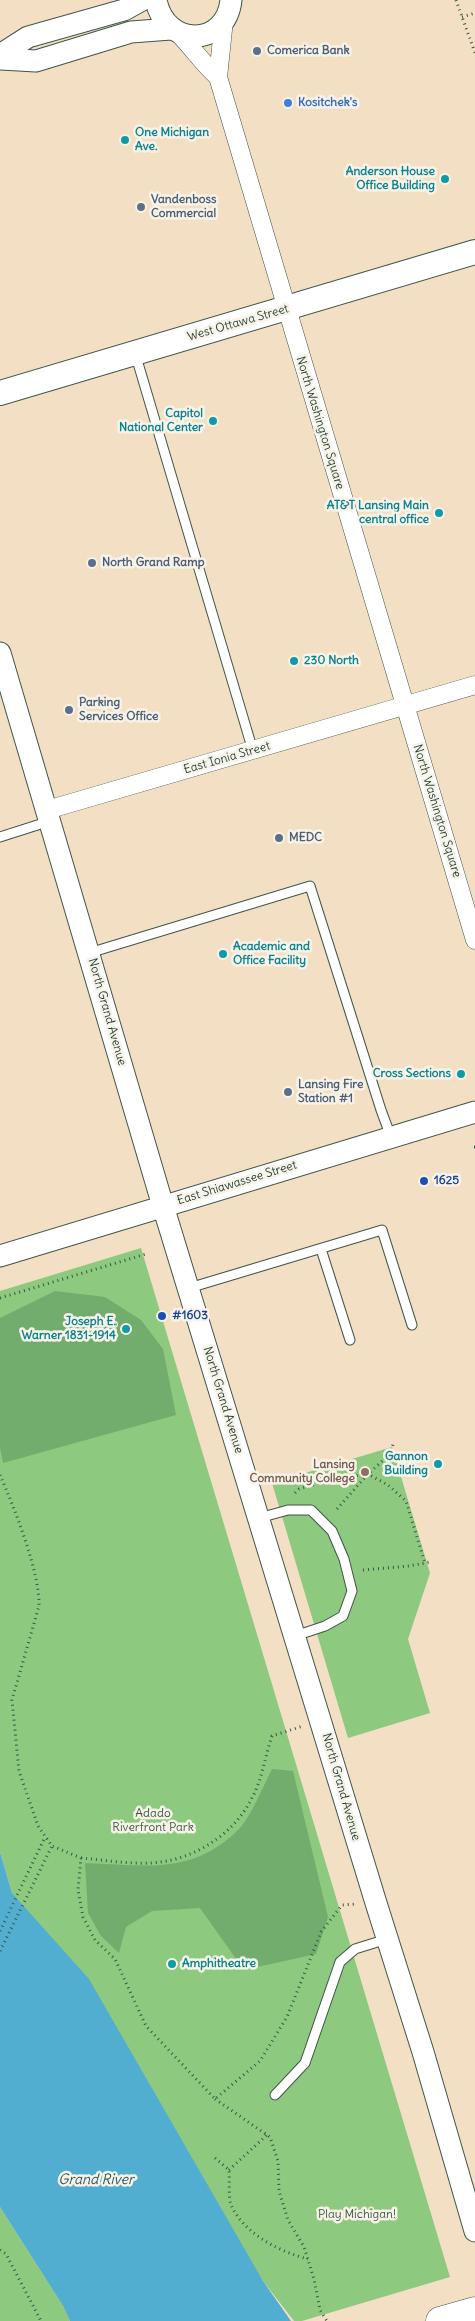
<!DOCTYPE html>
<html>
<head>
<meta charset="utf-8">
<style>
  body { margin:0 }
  canvas { display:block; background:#f3dfc3 }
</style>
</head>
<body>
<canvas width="475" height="2321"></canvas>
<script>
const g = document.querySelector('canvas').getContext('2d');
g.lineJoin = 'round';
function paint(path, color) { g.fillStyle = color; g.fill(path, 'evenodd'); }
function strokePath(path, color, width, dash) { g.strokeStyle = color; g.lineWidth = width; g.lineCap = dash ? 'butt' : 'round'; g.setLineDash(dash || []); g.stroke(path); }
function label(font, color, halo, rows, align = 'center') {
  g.font = font + ' Delius,sans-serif'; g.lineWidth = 5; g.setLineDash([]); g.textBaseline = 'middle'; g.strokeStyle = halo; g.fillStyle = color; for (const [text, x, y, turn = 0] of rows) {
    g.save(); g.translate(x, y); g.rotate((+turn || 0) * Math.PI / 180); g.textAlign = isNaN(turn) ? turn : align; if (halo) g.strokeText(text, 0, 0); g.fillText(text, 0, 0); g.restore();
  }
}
paint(new Path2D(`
  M141 1248 450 2277 302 2321H294L263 2281 12 1893 0 1852V1291Z
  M392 1447 430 1573 408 1639 430 1713 348 1738 272 1483Z
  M0 2207 63 2306 70 2321H0Z`), '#8dc97e');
paint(new Path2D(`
  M55 1291 105 1297 141 1320 163 1349 176 1415 3 1463 0 1448V1318Z
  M272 1769 293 1771 328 1917 316 1954 244 1970 200 1908 152 1911 126 1927 119 1953 101 1936 88 1913 85 1863C145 1865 192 1876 239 1829 250 1818 264 1785 272 1769Z`), '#72ad6d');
paint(new Path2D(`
  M0 1852 12 1893 89 1979 263 2281 291 2321H70L63 2306 0 2207Z`), '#52aed0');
const service = new Path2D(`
  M135 353 253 751
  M0 837 50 821
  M89 953 310 886 381 1110 391 1137
  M321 1249 350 1340
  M189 1288 382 1230 412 1325
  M259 1518 288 1510H311L332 1531 344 1559 352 1591 343 1616 325 1626 295 1636
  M275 2095 305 2063 340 1962 355 1949 387 1939`);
const minor = new Path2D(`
  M224 20 218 77 475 940
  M177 32C192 47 202 63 218 77
  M47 810 475 685`);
const tertiary = new Path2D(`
  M156 0C165 48 226 48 231 0
  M0 55 28 37 124 10 142 0
  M0 59 36 61 131 32 171 29
  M0 653 163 1206 376 1903 423 2052 475 2231
  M0 1256 475 1112`);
const secondary = new Path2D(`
  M0 393 475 252`);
const primary = new Path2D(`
  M440 2321 475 2311`);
strokePath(service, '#3f5549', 11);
strokePath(minor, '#3f5549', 19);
strokePath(tertiary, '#3f5549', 23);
strokePath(secondary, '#3f5549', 26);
strokePath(primary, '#3f5549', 29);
strokePath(new Path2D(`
  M456 0 475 53
  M462 17 475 13
  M474 1147H475
  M0 1298 146 1254
  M0 1475C14 1507 40 1572 39 1606L12 1700 19 1771 38 1826 52 1846 81 1858 78 1890 83 1917 95 1940 115 1959 146 2026 215 2099 260 2061 287 2017 321 1932 342 1905 356 1904
  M295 1493 299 1489 330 1480 368 1474 388 1485 406 1501 425 1563
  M337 1509 368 1474 389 1455 394 1442
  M363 1570 409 1566 430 1562
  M81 1858C104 1860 127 1864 150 1863 192 1861 233 1836 252 1798 262 1780 265 1756 272 1736L303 1726
  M0 1931 45 1837
  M0 1951 52 1846
  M215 2099 270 2137 278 2161 279 2191 288 2220 304 2247 314 2279 320 2310 327 2321
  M215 2158 229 2170C230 2180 228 2196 231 2205 244 2234 280 2252 308 2259
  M229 2170 267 2135
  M0 2250 6 2254 41 2321`), '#3f5549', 3, [1, 4]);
strokePath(service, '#fff', 9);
strokePath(minor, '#fff', 18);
strokePath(tertiary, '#fff', 21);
strokePath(secondary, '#fff', 24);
strokePath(primary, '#fff', 28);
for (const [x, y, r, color] of [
  [257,51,5,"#5c6f8a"],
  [288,103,5,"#3f7fe0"],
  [125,140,5,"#0f9aa8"],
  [445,179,5,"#0f9aa8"],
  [141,207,5,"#5c6f8a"],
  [213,421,5,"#0f9aa8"],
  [439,513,5,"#0f9aa8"],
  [92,563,5,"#5c6f8a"],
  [294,661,5,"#0f9aa8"],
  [69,710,5,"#5c6f8a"],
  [279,838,5,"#5c6f8a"],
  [223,954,5,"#0f9aa8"],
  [461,1074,5,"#0f9aa8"],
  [288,1092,5,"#5c6f8a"],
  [424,1181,5,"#1a4fb4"],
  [162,1316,5,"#1a4fb4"],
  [126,1329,5,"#0f9aa8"],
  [438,1464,5,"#0f9aa8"],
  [365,1472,5,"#8d6e63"],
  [172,1964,5,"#0f9aa8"]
]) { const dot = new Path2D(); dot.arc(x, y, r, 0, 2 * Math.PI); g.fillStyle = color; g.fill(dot); strokePath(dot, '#f7f3e8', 2); }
label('bold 12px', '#4e5e75', '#f7f3e8', [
  ["Comerica Bank",267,51],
  ["Vandenboss",151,200],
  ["Commercial",151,214],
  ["North Grand Ramp",102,563],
  ["Parking",79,703],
  ["Services Office",79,717],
  ["MEDC",289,838],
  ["Lansing Fire",298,1085],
  ["Station #1",298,1099]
], 'left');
label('bold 12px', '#366cbe', '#f7f3e8', [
  ["Kositchek's",298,103]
], 'left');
label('bold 12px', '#0d838f', '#f7f3e8', [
  ["One Michigan",135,133,"left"],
  ["Ave.",135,147,"left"],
  ["Anderson House",435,172],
  ["Office Building",435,186],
  ["Capitol",203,414],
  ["National Center",203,428],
  ["AT&T Lansing Main",429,506],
  ["central office",429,520],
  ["230 North",304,661,"left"],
  ["Academic and",233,947,"left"],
  ["Office Facility",233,961,"left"],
  ["Cross Sections",451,1074],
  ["Joseph E.",116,1322],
  ["Warner 1831-1914",116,1336],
  ["Gannon",428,1457],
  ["Building",428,1471],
  ["Amphitheatre",182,1964,"left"]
], 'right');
label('12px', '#1f3d34', '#f7f3e8', [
  ["West Ottawa Street",238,323,-16],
  ["North Washington Square",320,423,73],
  ["East Ionia Street",227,758,-16],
  ["North Washington Square",437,811,73],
  ["North Grand Avenue",107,1012,74],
  ["East Shiawassee Street",237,1183,-17],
  ["North Grand Avenue",223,1400,73],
  ["North Grand Avenue",341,1787,74]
]);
label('bold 12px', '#164399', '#f7f3e8', [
  ["1625",434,1181],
  ["#1603",172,1316]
], 'left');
label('bold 12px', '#785e54', '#f7f3e8', [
  ["Lansing",355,1465],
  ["Community College",355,1479]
], 'right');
label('12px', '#355943', '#f7f3e8', [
  ["Adado",153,1814],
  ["Riverfront Park",153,1828],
  ["Play Michigan!",357,2215]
]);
label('italic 14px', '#2c595b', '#f7f3e8', [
  ["Grand River",96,2180]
]);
</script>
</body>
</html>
